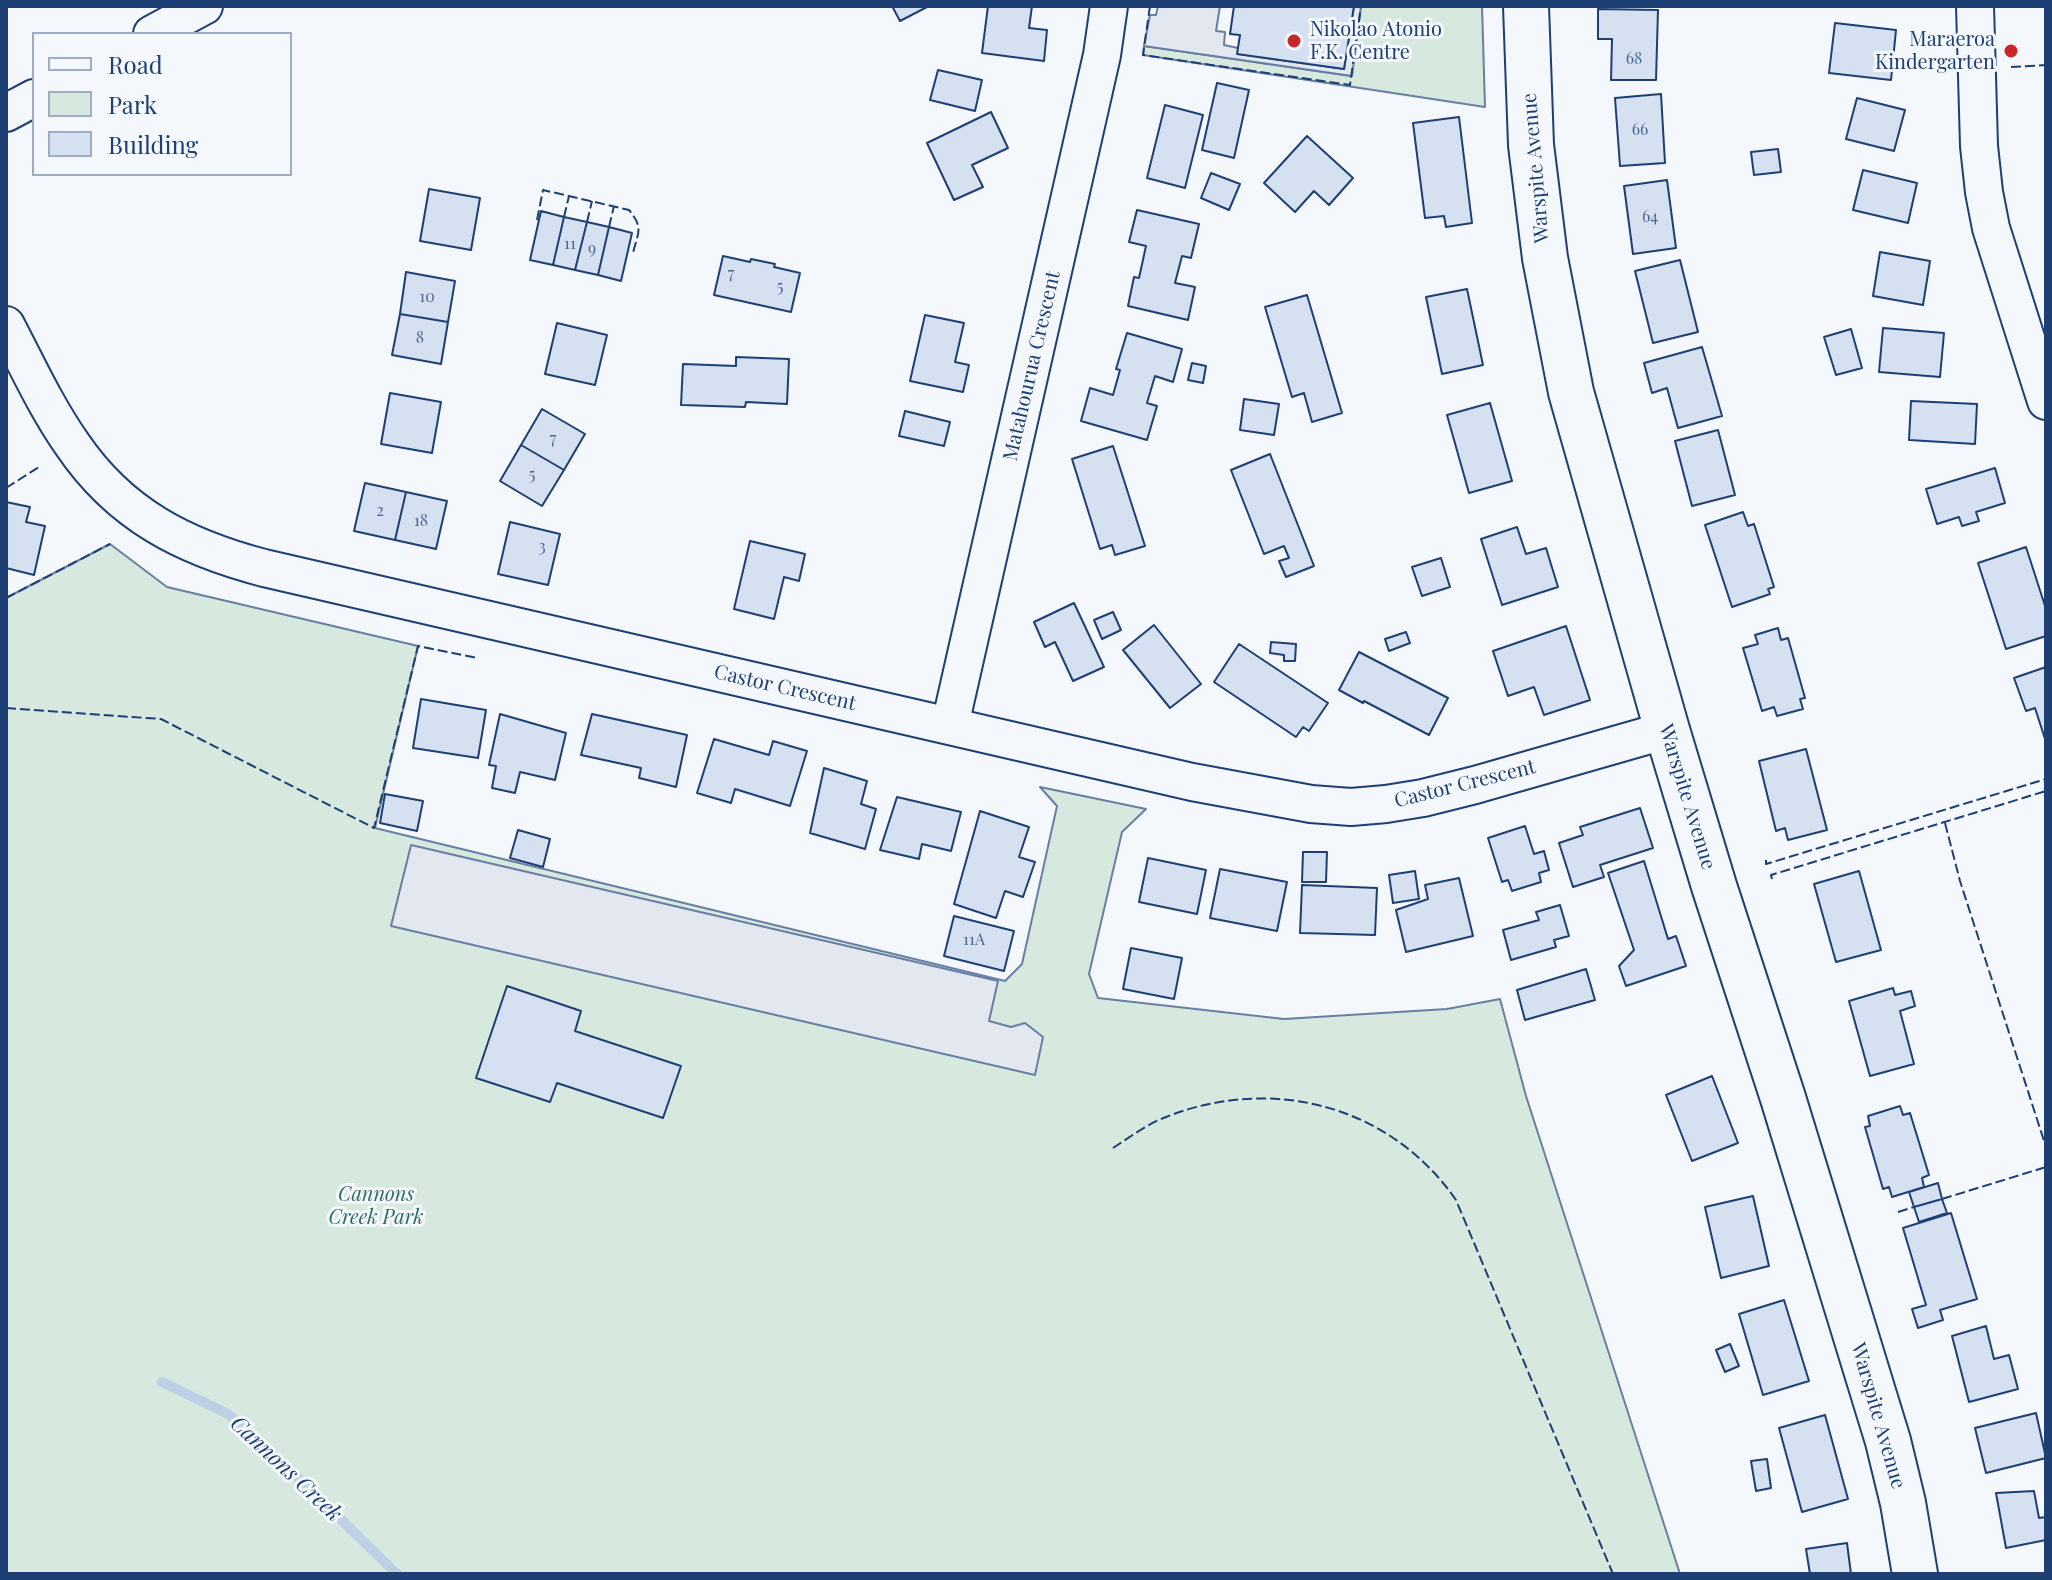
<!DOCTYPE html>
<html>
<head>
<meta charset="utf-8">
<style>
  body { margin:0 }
  #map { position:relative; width:2052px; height:1580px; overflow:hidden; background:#f4f7fb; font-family:"Playfair Display",serif }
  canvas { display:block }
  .frame { position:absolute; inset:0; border:8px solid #1d3f73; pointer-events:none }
  .legend { position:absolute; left:32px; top:32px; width:260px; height:144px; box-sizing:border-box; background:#f4f7fb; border:2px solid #9eadc5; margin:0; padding:10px 14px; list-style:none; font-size:24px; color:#1d3f73 }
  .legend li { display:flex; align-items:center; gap:16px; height:40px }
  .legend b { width:40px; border:2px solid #9eadc5 }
</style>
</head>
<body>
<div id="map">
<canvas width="2052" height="1580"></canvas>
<div class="frame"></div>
<ul class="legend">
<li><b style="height:10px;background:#f4f7fb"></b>Road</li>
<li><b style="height:22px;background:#d7e8df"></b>Park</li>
<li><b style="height:22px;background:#d5e0f0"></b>Building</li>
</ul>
</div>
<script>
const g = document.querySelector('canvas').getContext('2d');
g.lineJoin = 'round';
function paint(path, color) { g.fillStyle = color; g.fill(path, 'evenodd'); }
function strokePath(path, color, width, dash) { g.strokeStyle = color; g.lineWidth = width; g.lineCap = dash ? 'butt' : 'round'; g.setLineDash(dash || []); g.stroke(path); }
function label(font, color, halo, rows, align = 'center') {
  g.font = font + ' "Playfair Display",serif'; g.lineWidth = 6; g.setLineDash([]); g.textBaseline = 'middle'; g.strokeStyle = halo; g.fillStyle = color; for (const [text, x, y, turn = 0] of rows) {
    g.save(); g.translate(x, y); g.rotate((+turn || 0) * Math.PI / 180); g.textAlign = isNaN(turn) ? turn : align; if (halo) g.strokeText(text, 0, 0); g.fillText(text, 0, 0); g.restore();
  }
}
const green = new Path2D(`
  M1361 6H1482L1485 107 1143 55 1144 46 1351 76Z
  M110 544 167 587 418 646 375 828 1005 981 1022 964 1057 806 1040 787 1146 809 1122 832 1089 974 1098 998 1284 1019 1447 1009 1500 999 1526 1096 1680 1574H6V598Z`);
paint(green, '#d7e8df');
strokePath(green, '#687fa3', 2);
const parking = new Path2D(`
  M1158 6H1220L1216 31 1225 32 1224 45 1238 48V54L1344 69 1354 6H1361L1352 76 1144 46 1150 15H1156Z
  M411 845 998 981 989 1021 1011 1027 1025 1023 1043 1037 1035 1075 391 926Z`);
paint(parking, '#e3e8f0');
strokePath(parking, '#687fa3', 2);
strokePath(new Path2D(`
  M162 1382 228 1414 295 1475 397 1574`), '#bed0e5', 10);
const building = new Path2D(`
  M892 6H926L927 7 900 21Z
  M988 6H1032L1029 28 1047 30 1044 61 982 53Z
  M1234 6H1354L1344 69 1237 54 1240 35 1230 34Z
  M1598 9 1658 10 1656 80H1611L1612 39H1598Z
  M1835 23 1896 30 1891 80 1829 73Z
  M938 70 982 80 975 111 930 100Z
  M1217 83 1249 90 1234 158 1202 150Z
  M1661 94 1665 163 1620 166 1615 98Z
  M1857 98 1905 110 1894 151 1846 139Z
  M1165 105 1203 115 1185 188 1147 178Z
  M991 112 1008 148 972 165 983 187 954 200 927 143Z
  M1459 117 1472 223 1446 227 1444 216 1425 218 1413 123Z
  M1307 136 1353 178 1329 205 1314 191 1295 212 1264 183Z
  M1778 149 1781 172 1754 175 1751 152Z
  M1863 170 1917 183 1908 223 1853 210Z
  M1211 173 1240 184 1229 210 1201 198Z
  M1667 180 1676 248 1633 254 1624 186Z
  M429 189 480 198 471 250 420 241Z
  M1137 210 1199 224 1191 258 1182 256 1175 283 1195 287 1188 320 1128 306 1134 277 1139 278 1146 246 1129 242Z
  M541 211 564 217 553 265 530 260Z
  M564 217 587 222 575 270 553 265Z
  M587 222 609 227 598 275 575 270Z
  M609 227 632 233 621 281 598 275Z
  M1880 252 1930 261 1923 305 1873 296Z
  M723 256 750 262 751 259 775 264 774 267 800 273 791 312 714 295Z
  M1680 260 1698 332 1653 343 1635 271Z
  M406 272 455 281 448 322 400 314Z
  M1467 289 1483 365 1442 374 1426 297Z
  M1307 295 1342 413 1312 422 1304 393 1292 397 1265 307Z
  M400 314 448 322 441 364 392 355Z
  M925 315 964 323 955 362 969 365 963 392 910 381Z
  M557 323 607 335 595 385 545 374Z
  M1883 328 1944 333 1940 377 1879 372Z
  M1851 329 1862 368 1836 375 1824 337Z
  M1127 333 1182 349 1173 382 1155 376 1147 403 1157 406 1147 440 1081 421 1090 388 1113 395 1120 370 1116 369Z
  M1702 347 1722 416 1678 428 1667 388 1652 393 1644 363Z
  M736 357 789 359 787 404 746 402 745 407 681 405 683 364 736 366Z
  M1192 363 1206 366 1203 383 1188 380Z
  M390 393 441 402 432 453 381 444Z
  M1244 399 1279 404 1274 435 1240 430Z
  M1911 401 1977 404 1975 444 1909 440Z
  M1490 403 1512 481 1469 493 1447 415Z
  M542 409 585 434 564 470 521 445Z
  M905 411 950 422 944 446 899 436Z
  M1718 430 1735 495 1692 506 1675 441Z
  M521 445 564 470 542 506 500 481Z
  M1113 446 1145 546 1115 555 1112 545 1100 549 1072 459Z
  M1270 454 1314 566 1286 577 1279 561 1289 558 1284 546 1264 554 1231 470Z
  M1995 468 2005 503 1976 512 1979 521 1962 526 1959 517 1937 524 1926 489Z
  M365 483 406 492 395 540 354 531Z
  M406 492 447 501 436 549 395 540Z
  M6 502 30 507 26 522 45 526 34 575 6 568Z
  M1743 512 1748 526 1754 524 1774 587 1768 589 1770 594 1732 607 1705 525Z
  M510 522 560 534 548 585 498 574Z
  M1517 527 1526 554 1546 548 1558 587 1502 605 1481 539Z
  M750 541 805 554 799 581 784 577 774 619 734 609Z
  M2026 547 2046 609V636L2006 649 1978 563Z
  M1441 558 1450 587 1422 596 1412 567Z
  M1074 603 1104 667 1073 681 1055 642 1045 647 1034 622Z
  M1113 612 1121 630 1102 639 1094 620Z
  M1154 625 1201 684 1170 708 1123 650Z
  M1566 626 1590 700 1544 715 1534 687 1508 696 1493 651Z
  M1778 628 1781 640 1788 638 1805 698 1800 699 1803 709 1777 716 1774 707 1762 711 1743 648 1758 644 1755 635Z
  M1406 632 1410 643 1389 651 1385 639Z
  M1271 642 1296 644 1295 661H1284V655L1270 653Z
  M1239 644 1328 703 1309 731 1303 727 1296 737 1214 682Z
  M1359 652 1448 698 1429 735 1364 701 1363 703 1339 690Z
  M2046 667V742L2035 708 2026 711 2014 678Z
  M421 699 486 710 478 758 413 748Z
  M500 714 566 733 555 780 520 772 515 793 492 788 496 766 489 765Z
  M592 714 687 735 676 787 639 778 641 768 581 755Z
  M714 739 769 755 773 741 807 751 790 806 735 789 731 803 697 793Z
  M1806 749 1827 830 1788 840 1785 828 1776 831 1759 761Z
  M824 768 867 781 861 804 876 809 865 849 810 833Z
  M385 794 423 801 417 831 380 823Z
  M897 797 961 812 951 851 922 844 919 859 880 850Z
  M1640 808 1653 848 1600 865 1604 877 1573 887 1559 843 1583 835 1580 827Z
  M980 811 1029 827 1019 857 1035 862 1023 897 1005 891 996 918 954 904Z
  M1525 826 1534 854 1544 851 1549 870 1539 873 1541 882 1512 891 1508 880 1502 882 1488 838Z
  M518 830 550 839 543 867 510 858Z
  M1303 852H1327L1326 882H1302Z
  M1148 858 1206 870 1197 914 1139 902Z
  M1644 861 1668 939 1676 936 1686 966 1626 986 1619 966 1634 950 1608 873Z
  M1220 869 1287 882 1277 931 1210 918Z
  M1415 871 1419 899 1393 903 1389 875Z
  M1859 871 1881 950 1836 962 1814 884Z
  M1459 878 1473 936 1406 952 1396 910 1428 899 1425 885Z
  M1302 885 1377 888 1375 935 1300 933Z
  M1560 905 1569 936 1554 940 1556 947 1511 960 1503 930 1539 920 1536 912Z
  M954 916 1014 931 1004 971 944 956Z
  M1131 948 1182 958 1174 999 1123 989Z
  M1586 969 1595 1000 1525 1020 1517 990Z
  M507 986 581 1011 575 1031 681 1066 663 1118 557 1083 550 1102 476 1078Z
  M1893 988 1895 995 1911 991 1915 1006 1900 1011 1914 1064 1870 1076 1849 1001Z
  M1712 1076 1738 1143 1692 1161 1666 1095Z
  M1900 1106 1903 1115 1910 1113 1929 1175 1922 1178 1924 1187 1892 1197 1889 1187 1883 1189 1865 1127 1870 1126 1868 1116Z
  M1938 1183 1942 1199 1914 1207 1909 1192Z
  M1753 1196 1769 1266 1721 1278 1705 1207Z
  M1942 1199 1947 1213 1919 1222 1914 1207Z
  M1951 1213 1977 1299 1940 1310 1943 1320 1918 1328 1912 1309 1926 1305 1903 1228Z
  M1784 1300 1809 1381 1763 1395 1739 1314Z
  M1986 1326 1994 1359 2009 1355 2018 1389 1969 1402 1952 1336Z
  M1730 1344 1739 1366 1725 1372 1716 1350Z
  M2036 1413 2046 1458 1986 1473 1975 1428Z
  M1825 1415 1848 1499 1802 1512 1779 1428Z
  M1767 1459 1771 1488 1756 1491 1751 1461Z
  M2034 1491 2039 1518 2046 1517V1540L2006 1548 1996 1493Z
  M1847 1543 1851 1574H1810L1806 1549Z`);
paint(building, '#d5e0f0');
strokePath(building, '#1d3f73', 2);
const minor = new Path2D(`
  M1975 6 1979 146 1984 192 1991 228 2046 401
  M152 34 204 6
  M6 113 34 98
  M6 325C27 365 46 407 72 444 120 515 184 547 264 568L1192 782 1311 804 1351 807 1386 804 1423 798 1475 785 1667 730
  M950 725 1102 55 1109 6`);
const major = new Path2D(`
  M1526 6 1531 145 1545 258 1571 392 1667 730 1714 886 1783 1098 1888 1441 1903 1503 1915 1574`);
strokePath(minor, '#1d3f73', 40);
strokePath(major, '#1d3f73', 48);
strokePath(minor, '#f4f7fb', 36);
strokePath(major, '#f4f7fb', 44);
strokePath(new Path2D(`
  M1150 6 1143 55 1350 85 1361 6
  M2011 67 2046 65
  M564 217 569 196
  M537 220 543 190 629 210C644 228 638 232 633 253
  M587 222 592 201
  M609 227 614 206
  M6 488 39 467
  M6 598 110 544
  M6 708 161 719 374 828 418 646 477 658
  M1945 823 1960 881 2046 1147
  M1766 860V864L2046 779
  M1772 879 1771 875 2046 791
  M1113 1148C1130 1137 1147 1124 1166 1117 1272 1075 1390 1105 1456 1200L1613 1574
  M1942 1199 2046 1167
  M1898 1212 1914 1207`), '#1d3f73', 2, [10, 4]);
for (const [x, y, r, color] of [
  [1294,41,8,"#c62828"],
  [2011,51,8,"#c62828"]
]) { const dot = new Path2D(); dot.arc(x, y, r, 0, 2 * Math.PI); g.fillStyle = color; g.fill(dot); strokePath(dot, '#f4f7fb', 3); }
label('16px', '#4b6792', null, [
  ["68",1634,59],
  ["66",1640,130],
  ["64",1650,217],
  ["11",570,244],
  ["9",592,249],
  ["7",731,274],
  ["5",780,287],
  ["10",427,297],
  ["8",420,338],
  ["7",553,439],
  ["5",532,475],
  ["2",380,511],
  ["18",421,521],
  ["3",542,547],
  ["11A",974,940]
]);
label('20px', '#1d3f73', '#f4f7fb', [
  ["Nikolao Atonio",1310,30],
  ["F.K. Centre",1310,53],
  ["Maraeroa",1995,40,"right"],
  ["Kindergarten",1995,63,"right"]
], 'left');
label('20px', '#1d3f73', '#f4f7fb', [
  ["Warspite Avenue",1536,168,-95],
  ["Matahourua Crescent",1032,366,-77],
  ["Castor Crescent",785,688,13],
  ["Castor Crescent",1465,784,-14],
  ["Warspite Avenue",1687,797,73],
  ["Warspite Avenue",1878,1416,74]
]);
label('italic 20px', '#2c6c60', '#f4f7fb', [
  ["Cannons",376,1195],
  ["Creek Park",376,1218]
]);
label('italic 22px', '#1d3f73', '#f4f7fb', [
  ["Cannons Creek",286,1469,43]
]);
</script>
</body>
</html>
